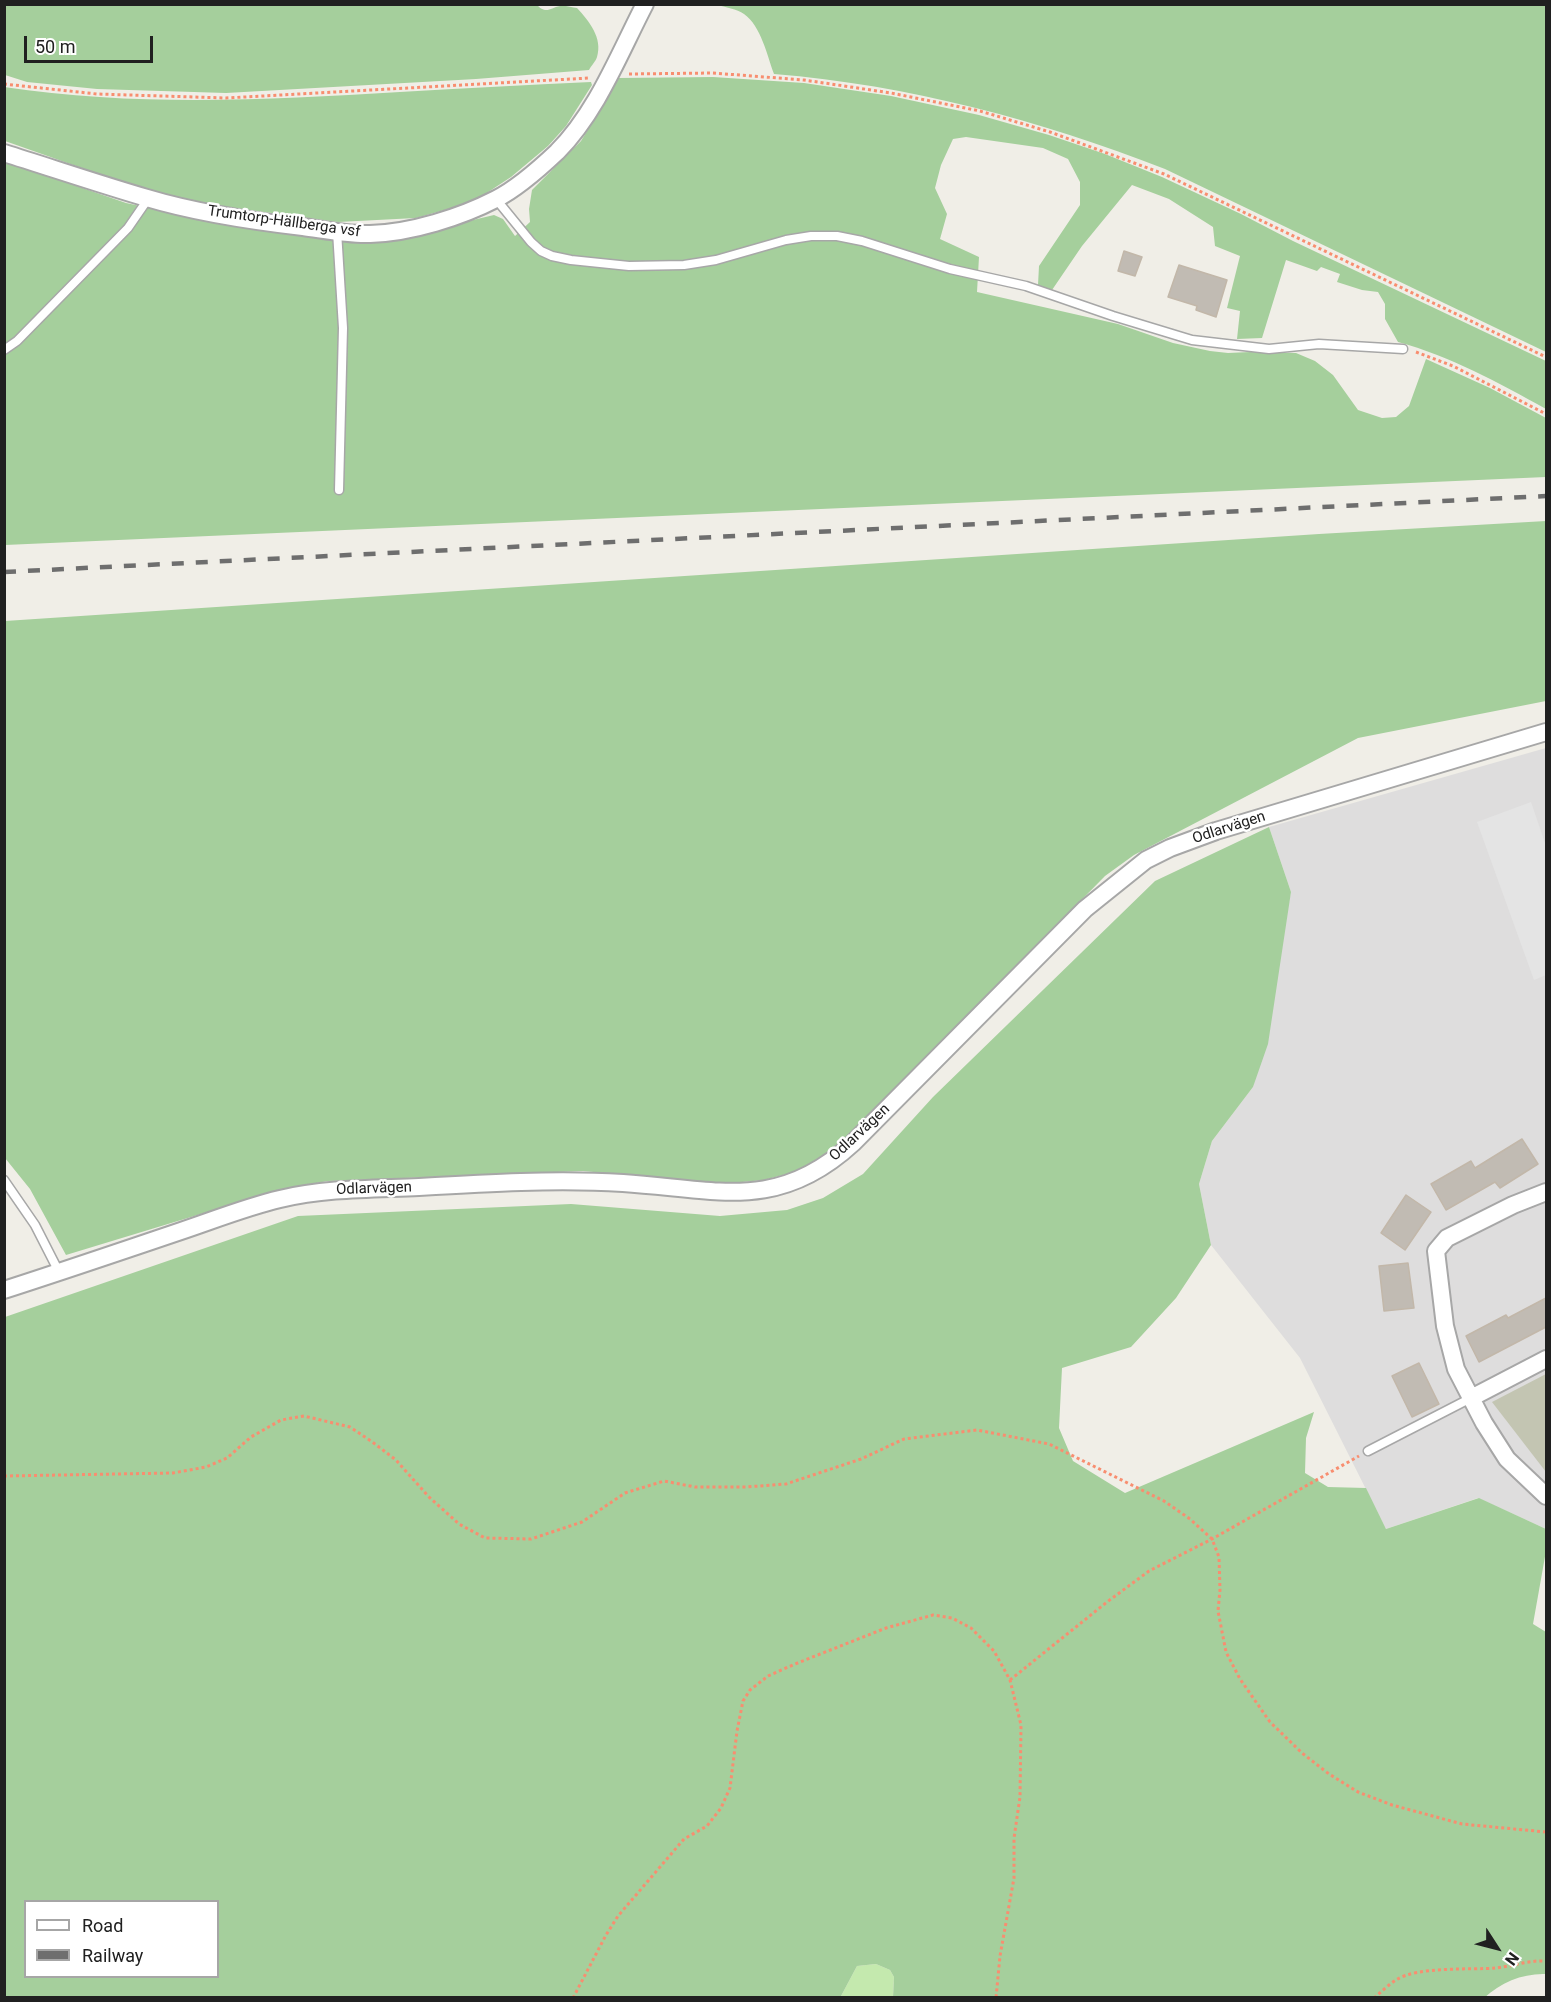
<!DOCTYPE html>
<html>
<head>
<meta charset="utf-8">
<style>
  body { margin:0 }
  #map { position:relative; width:1551px; height:2002px; overflow:hidden; background:#f0eee7; font-family:Roboto,sans-serif }
  canvas { display:block }
  .frame { position:absolute; inset:0; border:6px solid #202020; pointer-events:none }
  .legend { position:absolute; left:24px; top:1900px; width:195px; height:78px; box-sizing:border-box; background:#fff; border:2px solid #a6a6a6; margin:0; padding:8px 10px; list-style:none; font-size:18px; color:#202020 }
  .legend li { display:flex; align-items:center; gap:12px; height:30px }
  .legend b { width:30px; border:2px solid #a6a6a6 }
  .north { position:absolute; left:1467px; top:1918px; width:60px; height:60px; -webkit-text-stroke:4px #fff; paint-order:stroke; rotate:126deg; font-size:16px; font-weight:700; line-height:24px; text-align:center; color:#202020 }
  .north::after { content:''; display:block; margin:auto; width:21px; height:27px; background:#202020; clip-path:polygon(50% 0,100% 100%,50% 72%,0 100%) }
  .scale { position:absolute; left:24px; top:36px; width:129px; height:27px; box-sizing:border-box; border:3px solid #202020; border-top:0; padding-left:8px; font-size:18px; line-height:21px; white-space:nowrap; color:#202020; -webkit-text-stroke:4px #fff; paint-order:stroke }
</style>
</head>
<body>
<div id="map">
<canvas width="1551" height="2002"></canvas>
<div class="frame"></div>
<ul class="legend">
<li><b style="height:8px;background:#fff"></b>Road</li>
<li><b style="height:8px;background:#6e6e6e"></b>Railway</li>
</ul>
<div class="north">N</div>
<div class="scale">50 m</div>
</div>
<script>
const g = document.querySelector('canvas').getContext('2d');
g.lineJoin = 'round';
function paint(path, color) { g.fillStyle = color; g.fill(path, 'evenodd'); }
function strokePath(path, color, width, dash) { g.strokeStyle = color; g.lineWidth = width; g.lineCap = dash ? 'butt' : 'round'; g.setLineDash(dash || []); g.stroke(path); }
function label(font, color, halo, rows, align = 'center') {
  g.font = font + ' Roboto,sans-serif'; g.lineWidth = 5; g.setLineDash([]); g.textBaseline = 'middle'; g.strokeStyle = halo; g.fillStyle = color; for (const [text, x, y, turn = 0] of rows) {
    g.save(); g.translate(x, y); g.rotate((+turn || 0) * Math.PI / 180); g.textAlign = isNaN(turn) ? turn : align; if (halo) g.strokeText(text, 0, 0); g.fillText(text, 0, 0); g.restore();
  }
}
paint(new Path2D(`
  M1546 748V1529L1478 1498 1386 1529 1300 1358 1211 1245 1199 1184 1212 1141 1253 1087 1291 892 1269 827Z`), '#dedddd');
paint(new Path2D(`
  M1546 1374V1472L1492 1402Z`), '#c3c5b2');
paint(new Path2D(`
  M876 1964 890 1970 894 1977 893 1997 840 1998 857 1966Z`), '#c4e9ae');
paint(new Path2D(`
  M5 4H536C546 15 550 8 560 6 565 5 572 8 577 8 589 21 603 38 597 57 596 61 591 66 589 70L476 79 226 93 97 89 27 82 5 75Z
  M717 5H1546V352L1165 169C1039 120 909 85 774 74 767 55 761 26 744 14 737 9 725 7 717 5Z
  M713 77 804 83 891 96 979 115 1049 135 1105 154 1162 177 1241 214 1293 241 1546 361V409C1499 383 1450 356 1398 342L1385 319V304L1378 292 1362 290 1337 282 1340 274 1321 267 1317 271 1286 260 1262 338 1237 339 1240 311 1227 308 1240 256 1215 246 1213 227 1169 199 1132 185 1082 246 1052 290 1038 285 1039 266 1080 205V182L1068 159 1043 148 966 137 953 139 941 165 935 188 947 214 940 239 979 257 977 292 1118 324 1173 343 1210 351 1228 353 1250 352 1296 353 1315 361 1333 375 1358 410 1382 418 1396 417 1409 406 1426 359 1490 388 1546 418V477L5 545 4 161 126 203 215 222 414 234 494 215 503 219 515 236 530 222 529 209 532 190 581 141 619 78Z
  M591 82 592 85 566 126 548 146 511 177 473 202 416 218 338 222 220 206 147 191 5 141 4 87C136 107 268 100 400 92 464 88 527 85 591 82Z
  M1546 521V701L1358 738 1134 855 1105 876 837 1149 802 1170 764 1180 721 1184 583 1171 328 1181 283 1189 66 1255 30 1189 5 1158V621L1319 534Z
  M1269 827 1291 892 1268 1044 1253 1087 1212 1141 1199 1184 1211 1245 1176 1298 1131 1347 1062 1368 1059 1428 1073 1461 1125 1493 1314 1412 1306 1438 1305 1473 1328 1487 1366 1488 1386 1529 1479 1498 1546 1529V1551L1533 1624 1546 1632V1974C1524 1973 1501 1982 1484 1998L893 1997 894 1977 890 1970 876 1964 857 1966 840 1998 5 1997V1317L298 1216 571 1204 720 1216 787 1210 823 1198 863 1174 933 1097 1155 881ZM26 1902H218V1976H26Z`), '#a5cf9c');
paint(new Path2D(`
  M1531 802 1546 846V975L1534 980 1477 822Z`), '#e4e4e4');
const building = new Path2D(`
  M1124 251 1142 257 1135 276 1118 271Z
  M1179 265 1227 280 1216 317 1196 310 1197 306 1168 297Z
  M1522 1139 1538 1164 1500 1188 1495 1182 1446 1210 1431 1184 1471 1161 1475 1168Z
  M1406 1195 1431 1212 1405 1250 1381 1233Z
  M1408 1263 1414 1308 1384 1311 1379 1266Z
  M1546 1298V1327L1479 1362 1466 1336 1506 1315 1508 1318Z
  M1419 1363 1439 1404 1412 1417 1392 1376Z`);
paint(building, '#c1bbb3');
strokePath(building, '#c2b7a9', 1.5);
const lane = new Path2D(`
  M496 199 531 242 541 251 552 256 571 260 629 266 684 265 716 260 786 240 811 236H837L862 241 950 269 1026 286 1113 316 1192 340 1269 349 1319 344 1403 349
  M337 231 343 328 339 490
  M4 350 17 341 128 228 148 199
  M4 1180 35 1225 59 1272
  M1368 1451 1471 1398`);
const street = new Path2D(`
  M4 153C52 168 99 184 147 198 197 213 251 221 303 227 325 230 348 235 370 234 411 233 461 217 496 199 518 188 539 169 557 152 597 112 619 54 645 4
  M1546 1192 1513 1205 1447 1238 1436 1251 1445 1326 1456 1369 1484 1423 1507 1459 1546 1496
  M4 1290C63 1271 122 1251 181 1231 214 1220 246 1207 280 1199 326 1188 372 1189 419 1187 487 1183 555 1179 623 1183 716 1189 777 1213 853 1143L1085 909 1146 860 1170 848 1216 831 1546 732
  M1471 1398 1546 1359`);
strokePath(lane, '#a7a7a7', 11);
strokePath(street, '#a7a7a7', 20);
strokePath(new Path2D(`
  M629 74 713 73 804 80 891 93 980 111 1050 132 1164 174 1546 357
  M4 84 97 94 226 98 589 78
  M1416 352 1453 366 1546 414
  M4 1476 173 1473 206 1467 227 1458 251 1437 281 1420 304 1416 350 1427 371 1441 396 1460 428 1496 459 1524 485 1538 531 1539 582 1522 625 1493 664 1481 695 1487H746L786 1484 861 1459 904 1439 977 1430 1049 1444 1164 1501 1190 1519 1212 1539 1219 1557 1220 1590 1218 1611 1226 1652 1240 1679 1270 1722 1302 1753 1329 1774 1358 1792 1392 1805 1462 1824 1546 1832
  M1010 1680 1107 1602 1149 1571 1212 1539 1359 1456
  M573 1998 606 1935 618 1916 684 1839 707 1826 721 1808 730 1788 737 1731 743 1701 750 1690 768 1676 795 1664 886 1628 933 1615 952 1618 971 1628 994 1651 1010 1680 1021 1725 1020 1797 1014 1838V1878L1000 1956 996 1998
  M1374 1998C1381 1992 1388 1985 1396 1980 1417 1966 1471 1970 1496 1968 1513 1966 1529 1960 1546 1961`), '#f88e70', 3, [3, 3]);
strokePath(lane, '#fff', 8);
strokePath(street, '#fff', 16);
strokePath(new Path2D(`
  M4 572 1546 496`), '#6e6e6e', 4.5, [12, 12]);
label('15px', '#202020', '#fff', [
  ["Trumtorp-Hällberga vsf",284,222,8],
  ["Odlarvägen",1229,828,-18],
  ["Odlarvägen",860,1133,-43],
  ["Odlarvägen",374,1189,-2]
]);
</script>
</body>
</html>
